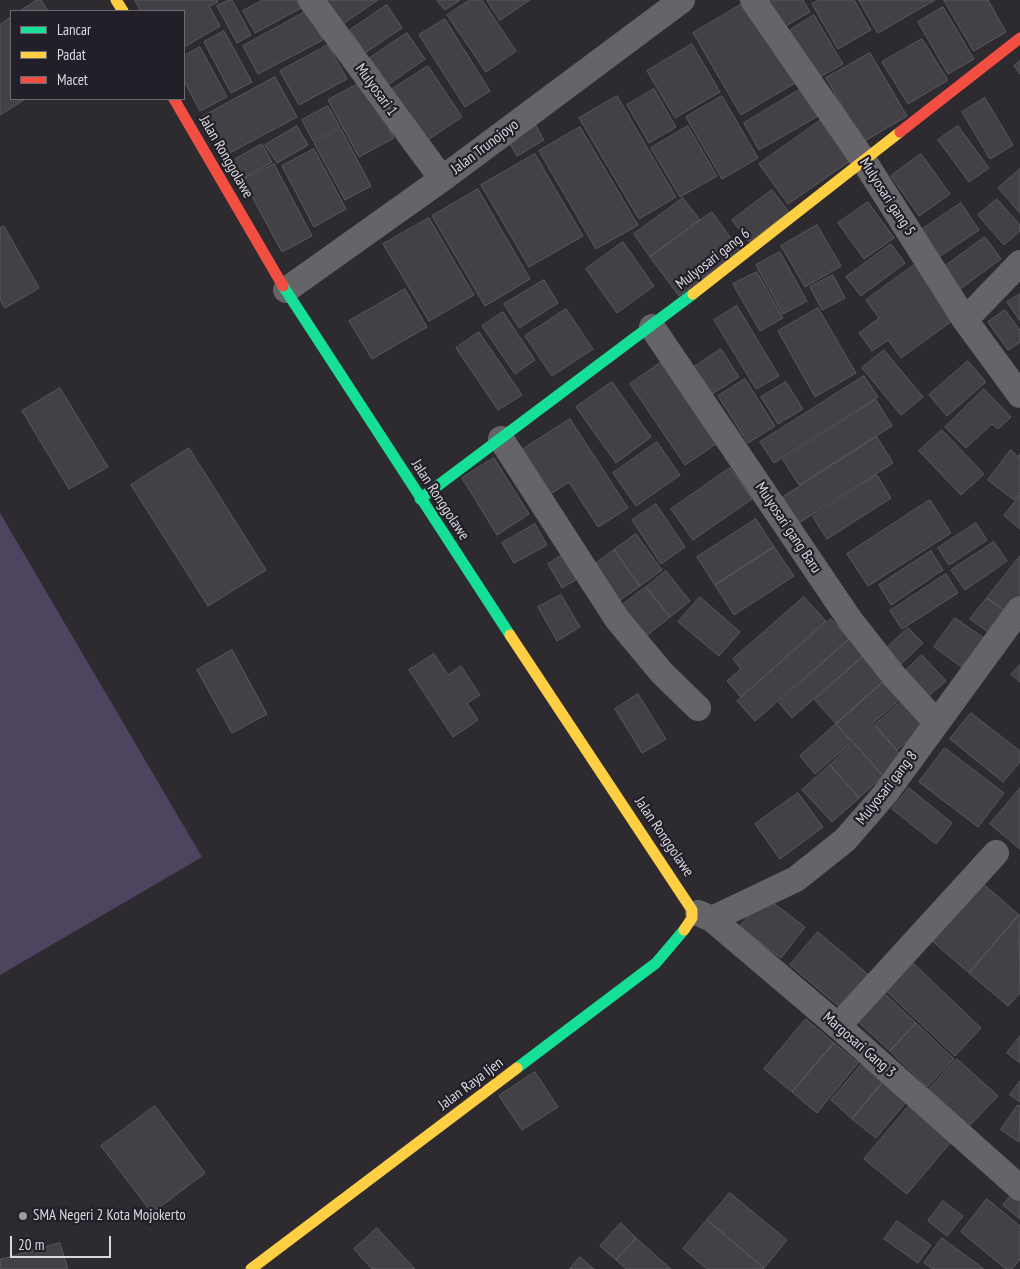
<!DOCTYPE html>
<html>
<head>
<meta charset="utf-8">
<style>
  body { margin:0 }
  #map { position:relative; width:1020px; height:1269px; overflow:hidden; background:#2d2b30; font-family:"PT Sans Narrow",sans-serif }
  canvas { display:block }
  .legend { position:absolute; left:10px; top:10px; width:175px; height:90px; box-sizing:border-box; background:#221f28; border:1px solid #6c6971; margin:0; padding:6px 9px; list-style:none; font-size:15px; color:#dbd9df }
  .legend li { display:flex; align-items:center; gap:10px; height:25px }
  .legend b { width:25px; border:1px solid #6c6971 }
  .scale { position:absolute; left:10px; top:1236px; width:101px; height:22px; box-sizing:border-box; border:2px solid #dbd9df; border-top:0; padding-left:6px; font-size:15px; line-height:18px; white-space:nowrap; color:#dbd9df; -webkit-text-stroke:4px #221f28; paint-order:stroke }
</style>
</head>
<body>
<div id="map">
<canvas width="1020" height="1269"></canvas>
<ul class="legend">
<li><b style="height:6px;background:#16e098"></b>Lancar</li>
<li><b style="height:6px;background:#ffcf43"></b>Padat</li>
<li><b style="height:6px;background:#f24e42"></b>Macet</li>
</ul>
<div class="scale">20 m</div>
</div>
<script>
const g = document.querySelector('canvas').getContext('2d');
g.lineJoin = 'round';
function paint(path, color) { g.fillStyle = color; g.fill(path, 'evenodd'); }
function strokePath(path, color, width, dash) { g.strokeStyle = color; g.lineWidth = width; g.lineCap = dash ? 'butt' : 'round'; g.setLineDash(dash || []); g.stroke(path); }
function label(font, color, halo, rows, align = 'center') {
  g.font = font + ' "PT Sans Narrow",sans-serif'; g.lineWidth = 4.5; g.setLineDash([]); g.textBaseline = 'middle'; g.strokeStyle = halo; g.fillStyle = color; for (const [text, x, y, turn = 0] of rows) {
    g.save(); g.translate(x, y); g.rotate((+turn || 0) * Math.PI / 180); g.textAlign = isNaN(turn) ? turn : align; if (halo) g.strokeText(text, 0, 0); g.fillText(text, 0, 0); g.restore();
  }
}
paint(new Path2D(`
  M0 513 202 857 0 975Z`), '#4d4460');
const building = new Path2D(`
  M37 0H41L48 11H20Z
  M135 0H217L218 2 209 6 220 26 184 47V11H141Z
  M229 0H232L251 35 237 43 217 6Z
  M263 0H297L301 8 255 33 243 11Z
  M322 0H378L340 26Z
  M437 0H460L445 10Z
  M470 0H482L516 51 486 72 447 15Z
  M487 0H530L500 20Z
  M749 0 797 82 741 115 693 33Z
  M766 0H803L810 12 782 28Z
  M819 0H854L871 30 838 49 812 4Z
  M859 0H935L878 33Z
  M944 0H988L1006 32 974 51Z
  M387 5 402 28 365 53 350 30Z
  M943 7 974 59 948 74 918 22Z
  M307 11 323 40 258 74 243 46Z
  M814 15 843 64 815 80 787 32Z
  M11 17V99H25L0 115V25Z
  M445 19 490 91 465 107 419 35Z
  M224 31 252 82 231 93 204 42Z
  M407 33 425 59 388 85 370 58Z
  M922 39 948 80 908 104 882 62Z
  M692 44 720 92 675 118 647 71Z
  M328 45 347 79 299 105 280 71Z
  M200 47 227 97 200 111 184 81V56Z
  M870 53 907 116 863 142 826 78Z
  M1020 61V74L1014 66Z
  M428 66 462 117 426 141 391 90Z
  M275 77 297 117 224 156 202 117Z
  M364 81 394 138 359 157 328 100Z
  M804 87 820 115 759 150 744 123Z
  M654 89 676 127 649 143 627 105Z
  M617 96 676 197 639 219 579 118Z
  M722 96 758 158 722 179 686 117Z
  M985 98 1013 145 990 159 962 112Z
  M328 106 340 127 313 141 302 120Z
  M821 120 850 161 788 204 759 164Z
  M533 121 544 140 517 156 506 137Z
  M297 126 308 145 277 163 265 145Z
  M688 126 717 176 680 197 651 148Z
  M958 126 989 168 969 182 938 140Z
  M580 127 638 225 596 249 539 151Z
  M341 129 371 186 345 200 314 143Z
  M262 144 272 162 237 182 227 164Z
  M314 149 346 209 314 227 282 166Z
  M535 154 583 236 529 267 481 185Z
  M921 154 950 194 919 216 891 176Z
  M274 164 312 236 282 252 243 180Z
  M1020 169V213L998 188Z
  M478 189 530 279 485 306 432 216Z
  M772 190 789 212 749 242 732 220Z
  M683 198 700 220 650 257 634 234Z
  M997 199 1020 225V231L1004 245 978 215Z
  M868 202 894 238 864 259 838 223Z
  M961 203 979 230 939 257 921 230Z
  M712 212 740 251 679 296 650 257Z
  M429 218 474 295 429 321 383 244Z
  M817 225 841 266 805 287 781 246Z
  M4 226 39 288 5 308 0 300V228Z
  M985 237 1001 259 960 289 944 267Z
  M623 242 654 286 617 313 586 269Z
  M891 244 905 263 861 296 846 277Z
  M780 252 807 301 783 314 756 265Z
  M917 263 956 318 901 358 888 340 872 351 859 333 879 318 866 300Z
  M757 272 783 318 760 331 733 284Z
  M833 275 845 298 822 310 810 287Z
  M544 280 558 303 519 328 504 304Z
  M405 289 427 327 372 359 349 321Z
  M1020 294V321L1007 302Z
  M737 306 779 376 756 389 714 320Z
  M818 308 856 373 815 397 778 331Z
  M566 309 593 349 552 376 525 336Z
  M1005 310 1020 330V342L1008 350 988 322Z
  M503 312 535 360 515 374 482 326Z
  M479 332 522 395 498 410 456 348Z
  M721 349 739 377 712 394 694 367Z
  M884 350 923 397 901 415 862 368Z
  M663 361 719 442 685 465 630 384Z
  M968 361 986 382 947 416 929 395Z
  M864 376 878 397 774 463 760 442Z
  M745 379 775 426 748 443 718 396Z
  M612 382 651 437 616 463 576 407Z
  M786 382 803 409 778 424 761 397Z
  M60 388 108 467 69 489 22 411Z
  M984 389 1011 417 998 429 992 424 966 448 945 427Z
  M876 400 892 426 799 485 783 460Z
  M570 419 628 508 598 527 569 482 549 495 520 451Z
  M942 430 984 474 961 495 919 451Z
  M877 437 893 463 799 523 783 497Z
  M657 442 680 475 636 506 613 473Z
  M189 448 266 570 208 606 131 485Z
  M1011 450 1018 457 1020 454V493L1014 500 988 480Z
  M494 458 529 514 497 535 462 478Z
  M730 468 752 499 693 540 671 509Z
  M877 475 891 498 827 539 813 517Z
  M1020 495V529L1004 516Z
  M930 500 951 533 868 586 847 554Z
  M656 504 685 547 661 564 632 520Z
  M756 519 774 547 715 585 697 557Z
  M976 523 987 540 949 565 938 548Z
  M535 524 547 545 514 563 502 543Z
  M636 534 662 570 640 586 614 550Z
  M994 542 1007 561 965 590 951 570Z
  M774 547 794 576 734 615 715 585Z
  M614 550 640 586 616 603 591 567Z
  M931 551 943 570 891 605 879 585Z
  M567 552 582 576 562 588 548 564Z
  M1020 556V598L1008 613 987 598Z
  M666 571 690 601 670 617 646 587Z
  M946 574 958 593 902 629 890 611Z
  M646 587 670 617 646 636 622 605Z
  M561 595 580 627 557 641 538 607Z
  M700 597 740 632 719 656 678 622Z
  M804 597 826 621 741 697 727 681 741 669 733 659Z
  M987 598 1008 613 991 634 970 619Z
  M955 618 984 638 963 668 934 647Z
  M831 619 849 639 755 721 737 701Z
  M908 628 923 643 901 664 886 649Z
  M850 639 864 655 792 718 779 703Z
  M232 650 267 714 232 733 197 670Z
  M434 654 448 675 461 666 480 695 467 703 478 720 453 737 409 670Z
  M922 655 946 681 926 698 903 673Z
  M863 657 884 681 836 724 815 700Z
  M1020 665V682L1011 674Z
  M884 681 900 699 852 742 836 724Z
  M638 694 666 739 642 753 615 709Z
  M906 697 928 723 897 750 875 725Z
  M971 713 1020 751V762L1003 782 950 739Z
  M836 724 852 742 815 774 800 756Z
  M874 725 903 758 883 776 854 743Z
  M854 743 883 776 859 798 830 765Z
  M945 748 1004 793 978 827 919 782Z
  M830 765 859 798 832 822 802 790Z
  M909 788 952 823 936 844 892 809Z
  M1020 788V849L990 824Z
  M798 793 823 827 780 859 755 824Z
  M981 882 1019 915 969 973 931 940Z
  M764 896 805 927 781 958 740 927Z
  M1019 915 1020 993 1008 1006 969 973Z
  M818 932 870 976 842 1009 790 965Z
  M911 961 981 1028 955 1056 884 989Z
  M882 991 916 1023 890 1051 855 1019Z
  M806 1019 834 1043 792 1092 764 1069Z
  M916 1023 954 1059 927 1087 890 1051Z
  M1020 1036V1063L1007 1053Z
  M834 1043 858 1063 817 1113 792 1092Z
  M957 1059 998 1096 969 1126 929 1089Z
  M862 1064 883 1082 852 1119 831 1100Z
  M535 1072 558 1107 522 1130 499 1096Z
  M1020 1081V1102L1010 1095Z
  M883 1082 907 1101 876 1138 852 1119Z
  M913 1101 955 1137 907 1194 864 1159Z
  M1018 1105 1020 1106 1019 1142 1001 1130Z
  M155 1106 205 1173 152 1213 101 1146Z
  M1014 1192 1020 1197V1219L1003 1205Z
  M730 1193 787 1240 764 1268 707 1220Z
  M987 1199 1020 1226V1259L1012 1269H1006L961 1232Z
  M943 1201 963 1216 947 1236 928 1221Z
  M707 1220 764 1268 763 1269H707L683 1249Z
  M897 1221 931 1245 918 1263 884 1239Z
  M621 1223 636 1238 616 1260 600 1246Z
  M377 1228 415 1269H372L354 1249Z
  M636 1238 671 1269H626L616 1260Z
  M942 1238 984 1269H933L924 1263Z
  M60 1243 68 1269H1L0 1260Z
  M580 1257 594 1269H570Z`);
paint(building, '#434145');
strokePath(building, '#5a595d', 1);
strokePath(new Path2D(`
  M311 0 442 179
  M753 0 864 161 965 320 1020 395
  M286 290 442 179 682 0
  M965 320 1020 263
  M652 327 850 620 894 676 936 722
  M501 439 617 619 662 673 698 708
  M698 913 712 919 838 1026 1020 1188
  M712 919 796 879 845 840 885 794 1020 609
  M838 1026 996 853`), '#656468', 26);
strokePath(new Path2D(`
  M283 286 510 635
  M420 499 693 294
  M517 1068 656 963 684 930`), '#16e098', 11);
strokePath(new Path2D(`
  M116 0 123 11
  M693 294 900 132
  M510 635 692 910V918L684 930
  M251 1269 517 1068`), '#ffcf43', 11);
strokePath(new Path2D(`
  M174 99 283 286
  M900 132 1020 38`), '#f24e42', 11);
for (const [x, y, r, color] of [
  [23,1216,5,"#9e9ca2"]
]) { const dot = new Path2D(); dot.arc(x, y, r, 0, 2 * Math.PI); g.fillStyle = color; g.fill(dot); strokePath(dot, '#221f28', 2); }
label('15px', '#dbd9df', '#221f28', [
  ["Mulyosari 1",376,90,54],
  ["Jalan Trunojoyo",485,147,-37],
  ["Jalan Ronggolawe",226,157,60],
  ["Mulyosari gang 5",887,197,57],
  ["Mulyosari gang 6",713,259,-38],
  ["Jalan Ronggolawe",440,500,57],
  ["Mulyosari gang Baru",788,528,56],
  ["Mulyosari gang 8",887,788,-52],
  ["Jalan Ronggolawe",664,837,56],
  ["Margosari Gang 3",859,1045,41],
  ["Jalan Raya Ijen",471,1084,-37]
]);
label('15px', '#dbd9df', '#221f28', [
  ["SMA Negeri 2 Kota Mojokerto",33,1216]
], 'left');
</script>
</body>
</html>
